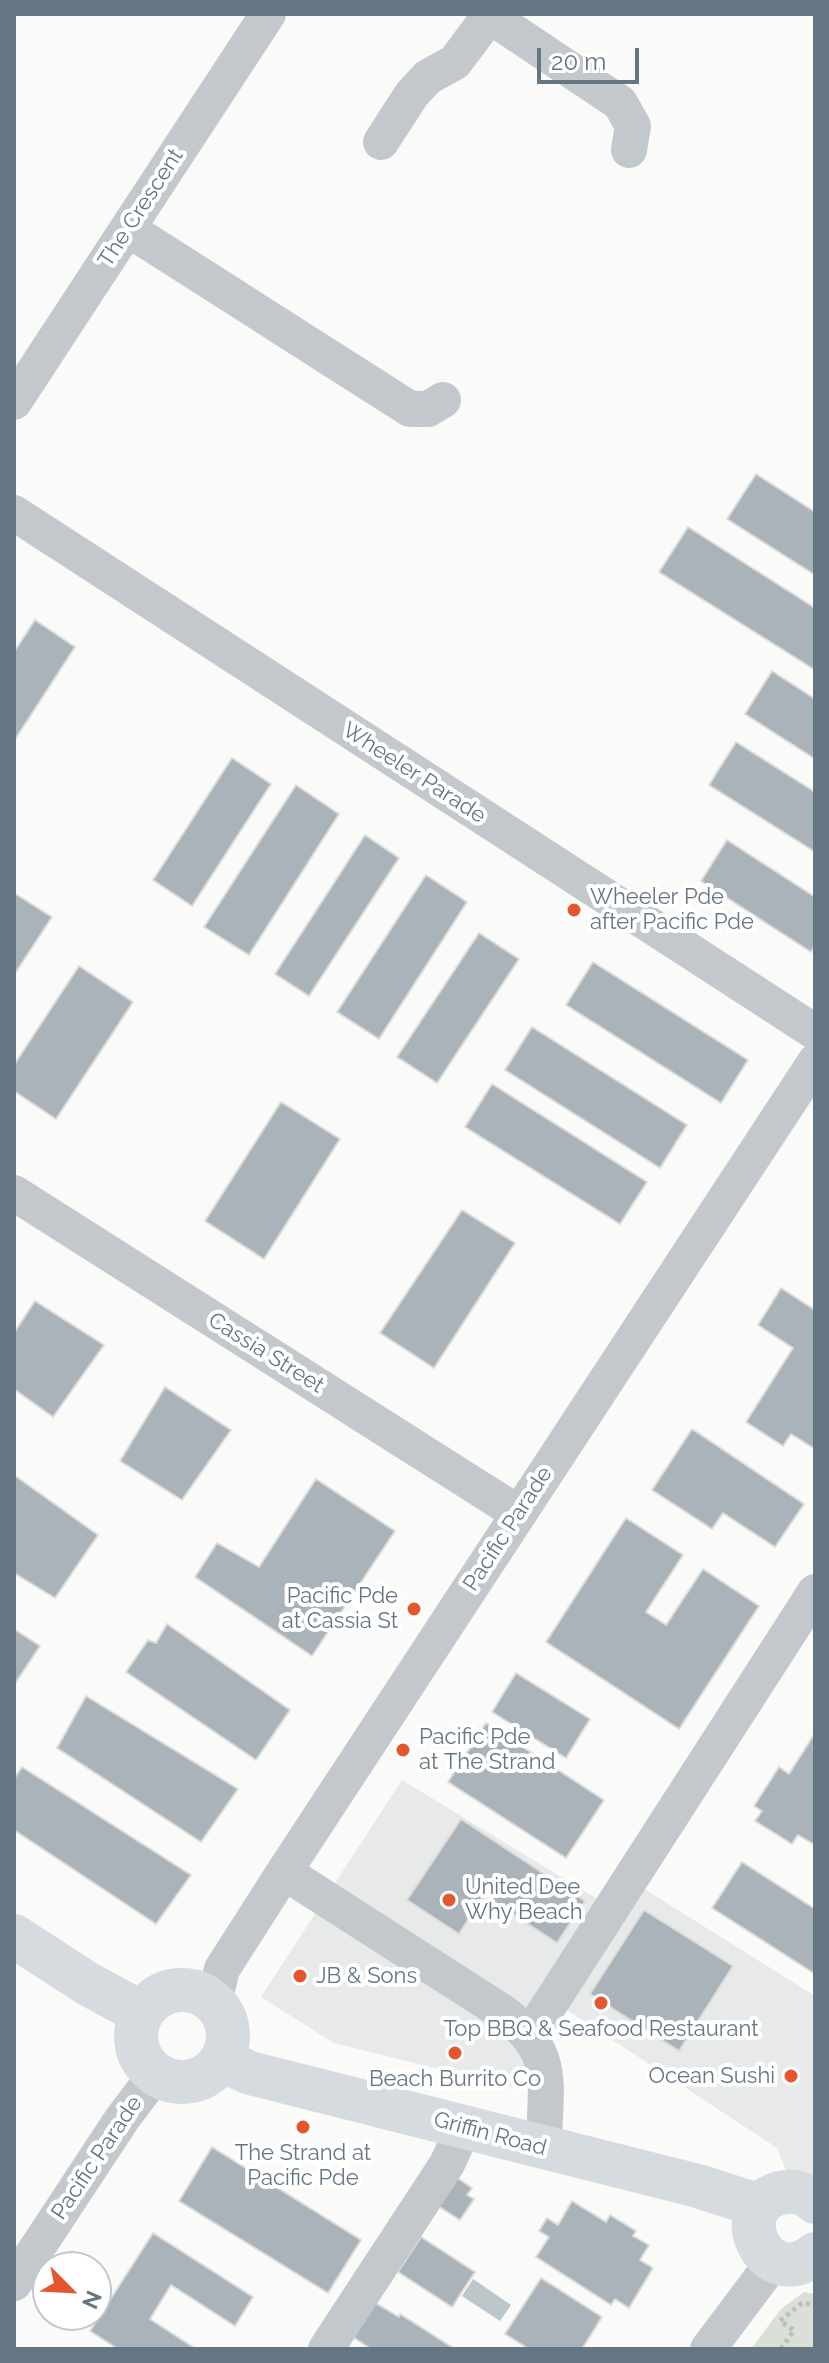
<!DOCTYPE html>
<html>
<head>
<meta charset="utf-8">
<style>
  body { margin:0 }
  #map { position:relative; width:829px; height:2363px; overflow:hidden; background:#fafaf8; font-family:Raleway,sans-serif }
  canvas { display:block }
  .frame { position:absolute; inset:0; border:16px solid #657683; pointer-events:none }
  .north { position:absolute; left:32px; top:2251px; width:80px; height:80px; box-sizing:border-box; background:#fff; border:2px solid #c1c8cd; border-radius:50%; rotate:114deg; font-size:22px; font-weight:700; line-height:32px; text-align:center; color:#657683 }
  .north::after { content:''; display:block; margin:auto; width:28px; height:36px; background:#e4572e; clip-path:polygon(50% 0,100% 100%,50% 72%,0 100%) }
  .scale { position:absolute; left:537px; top:48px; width:102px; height:36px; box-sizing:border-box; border:4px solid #657683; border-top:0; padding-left:10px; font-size:24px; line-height:28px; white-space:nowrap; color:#657683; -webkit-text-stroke:6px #fff; paint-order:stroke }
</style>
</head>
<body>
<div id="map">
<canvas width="829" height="2363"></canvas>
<div class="frame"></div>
<div class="north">N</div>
<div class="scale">20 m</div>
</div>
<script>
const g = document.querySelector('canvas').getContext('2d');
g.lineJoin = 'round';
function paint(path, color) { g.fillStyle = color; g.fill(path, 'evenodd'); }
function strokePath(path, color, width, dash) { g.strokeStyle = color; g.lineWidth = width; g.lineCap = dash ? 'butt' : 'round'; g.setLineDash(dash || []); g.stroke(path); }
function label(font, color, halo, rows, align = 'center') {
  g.font = font + ' Raleway,sans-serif'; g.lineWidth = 8; g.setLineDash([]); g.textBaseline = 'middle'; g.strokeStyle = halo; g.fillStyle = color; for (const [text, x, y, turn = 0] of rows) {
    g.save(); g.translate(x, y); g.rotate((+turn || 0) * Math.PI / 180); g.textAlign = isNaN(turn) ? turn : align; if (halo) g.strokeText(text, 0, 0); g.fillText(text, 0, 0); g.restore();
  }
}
paint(new Path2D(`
  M402 1780 604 1903 638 1885 815 1996V2195L789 2178 777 2148 564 2008 511 2087 334 2043 261 1997Z`), '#e8e9e9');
paint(new Path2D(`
  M804 2292 815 2294V2349H751L781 2309Z`), '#dadfd7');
paint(new Path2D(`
  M473 2279 511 2305 500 2321 462 2296Z`), '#bbc7cb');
const building = new Path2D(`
  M756 474 815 512V575L727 519Z
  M688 527 815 608V670L659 572Z
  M35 620 75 647 14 741V652Z
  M772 671 815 699V759L745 714Z
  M736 742 815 792V852L709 785Z
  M232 758 271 784 192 906 153 880Z
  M296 785 339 814 249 955 204 927Z
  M365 835 399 858 309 996 275 974Z
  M727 840 815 897V945L811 952 701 881Z
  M426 875 467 902 379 1039 337 1012Z
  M14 893 52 917 14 975Z
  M479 933 519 959 437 1083 397 1057Z
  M593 962 748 1060 721 1103 566 1005Z
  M79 966 133 1002 56 1119 14 1091V1065Z
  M532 1027 687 1125 660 1168 505 1070Z
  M492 1084 647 1182 620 1224 465 1127Z
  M281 1102 340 1139 264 1259 205 1221Z
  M462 1210 515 1243 434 1368 380 1333Z
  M781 1288 815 1310V1449L791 1434 783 1446 746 1422 793 1348 758 1325Z
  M35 1301 104 1345 53 1417 14 1389V1333Z
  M165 1387 231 1430 182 1500 120 1461Z
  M692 1429 804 1504 775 1547 723 1513 712 1529 652 1490Z
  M14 1475 98 1535 55 1598 14 1573Z
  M316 1479 395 1531 312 1656 195 1577 217 1543 259 1567Z
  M626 1518 683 1555 646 1612 666 1625 703 1569 759 1606 679 1729 546 1642Z
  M167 1624 290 1710 256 1760 126 1672 148 1640 156 1643Z
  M14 1629 40 1646 14 1685Z
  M516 1673 590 1719 566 1758 492 1712Z
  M86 1696 238 1789 201 1842 57 1748Z
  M486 1723 604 1800 566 1858 448 1782Z
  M815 1733V1845L798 1835 792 1844 755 1821 762 1811 754 1806 779 1767 789 1774Z
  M22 1767 191 1875 156 1924 14 1830V1779Z
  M461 1819 585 1901 557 1943 484 1895 459 1934 407 1900Z
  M742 1862 815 1909V1974L712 1908Z
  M644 1910 733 1966 679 2051 590 1994Z
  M212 2147 361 2240 328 2293 179 2201Z
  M456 2177 472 2188 467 2195 474 2199 460 2220 438 2206Z
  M572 2201 606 2222 610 2215 636 2231 633 2236 649 2245 640 2260 653 2268 629 2308 615 2299 611 2305 536 2257 549 2237 539 2231 547 2218 558 2225Z
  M153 2233 253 2297 235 2326 171 2285 150 2319 196 2349H118L90 2331Z
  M421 2237 475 2272 452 2307 398 2272Z
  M541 2278 602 2317 582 2349H529L505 2334Z
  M372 2301 399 2317 400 2314 455 2349H371L350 2335Z`);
paint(building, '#aab3b9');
strokePath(building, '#dcdcda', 2);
strokePath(new Path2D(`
  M781 2349 794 2330 780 2321 802 2303 815 2305`), '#bbbfc2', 5, [4, 4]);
strokePath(new Path2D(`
  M487 14 620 103 633 126 629 150
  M381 142 412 94 428 77 455 62 490 15
  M128 229 410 409H428L443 400
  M14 402 268 14
  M14 513 815 1032
  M14 1193 518 1513
  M284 1872 504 2013C559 2055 544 2086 544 2149
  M214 2002 222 1969 284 1872 815 1062
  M530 2035 815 1592
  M14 2283 122 2119 156 2074
  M326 2349 447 2164 464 2127
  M708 2349 774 2261`), '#c3c8cc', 36);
strokePath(new Path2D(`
  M14 1936 88 1984 142 2013
  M136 2036a46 46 0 1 1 92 0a46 46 0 1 1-92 0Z
  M221 2060 250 2073 698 2186 760 2206
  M815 2202C806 2193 793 2190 780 2193 725 2208 766 2294 815 2254`), '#d6dbdf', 44);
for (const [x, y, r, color] of [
  [574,910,8,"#e4572e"],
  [414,1609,8,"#e4572e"],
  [403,1750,8,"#e4572e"],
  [449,1900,8,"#e4572e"],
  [300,1976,8,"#e4572e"],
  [601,2003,8,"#e4572e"],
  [455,2053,8,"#e4572e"],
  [791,2076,8,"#e4572e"],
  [303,2127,8,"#e4572e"]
]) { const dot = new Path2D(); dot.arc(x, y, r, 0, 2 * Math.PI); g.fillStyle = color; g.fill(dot); strokePath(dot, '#fff', 3); }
label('22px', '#657683', '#fff', [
  ["The Crescent",141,208,-57],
  ["Wheeler Parade",414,773,33],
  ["Cassia Street",266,1353,32],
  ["Pacific Parade",508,1529,-57],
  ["Griffin Road",490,2134,15],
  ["Pacific Parade",97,2158,-56]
]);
label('22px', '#657683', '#fff', [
  ["Wheeler Pde",590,897],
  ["after Pacific Pde",590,922],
  ["Pacific Pde",398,1596,"right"],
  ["at Cassia St",398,1621,"right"],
  ["Pacific Pde",419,1737],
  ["at The Strand",419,1762],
  ["United Dee",465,1887],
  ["Why Beach",465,1912],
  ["JB & Sons",316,1976],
  ["Top BBQ & Seafood Restaurant",601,2029,"center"],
  ["Ocean Sushi",775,2076,"right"],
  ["Beach Burrito Co",455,2079,"center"],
  ["The Strand at",303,2153,"center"],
  ["Pacific Pde",303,2178,"center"]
], 'left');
</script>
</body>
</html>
